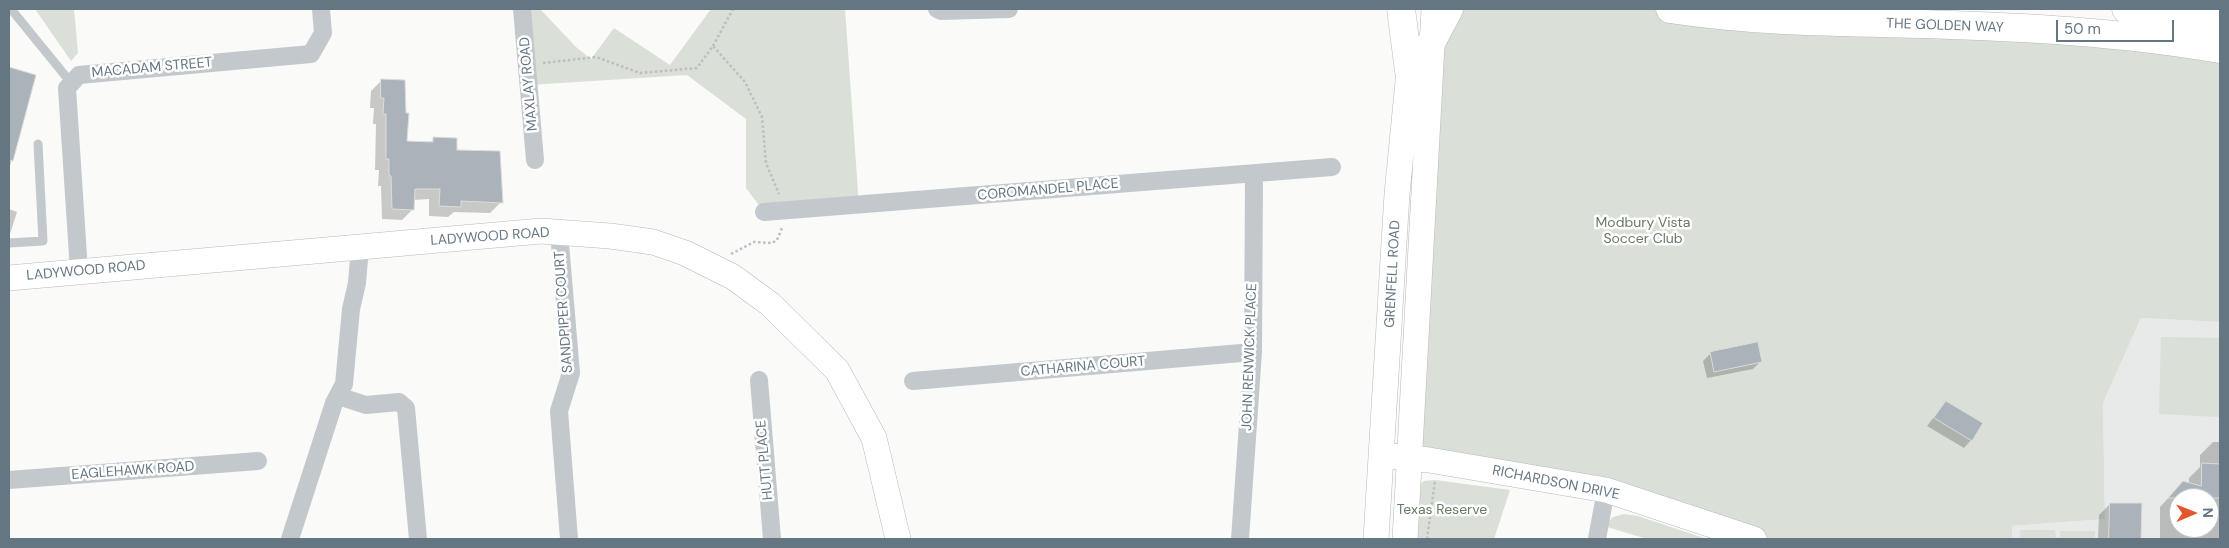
<!DOCTYPE html>
<html>
<head>
<meta charset="utf-8">
<style>
  body { margin:0 }
  #map { position:relative; width:2229px; height:548px; overflow:hidden; background:#fafaf8; font-family:"DM Sans",sans-serif }
  canvas { display:block }
  .frame { position:absolute; inset:0; border:10px solid #657683; pointer-events:none }
  .north { position:absolute; left:2169px; top:488px; width:50px; height:50px; box-sizing:border-box; background:#fff; border:1px solid #c1c8cd; border-radius:50%; rotate:89deg; font-size:14px; font-weight:700; line-height:20px; text-align:center; color:#657683 }
  .north::after { content:''; display:block; margin:auto; width:18px; height:22px; background:#e4572e; clip-path:polygon(50% 0,100% 100%,50% 72%,0 100%) }
  .scale { position:absolute; left:2056px; top:20px; width:118px; height:22px; box-sizing:border-box; border:2px solid #657683; border-top:0; padding-left:6px; font-size:15px; line-height:18px; white-space:nowrap; color:#657683; -webkit-text-stroke:4px #fff; paint-order:stroke }
</style>
</head>
<body>
<div id="map">
<canvas width="2229" height="548"></canvas>
<div class="frame"></div>
<div class="north">N</div>
<div class="scale">50 m</div>
</div>
<script>
const g = document.querySelector('canvas').getContext('2d');
g.lineJoin = 'round';
function paint(path, color) { g.fillStyle = color; g.fill(path, 'evenodd'); }
function strokePath(path, color, width, dash) { g.strokeStyle = color; g.lineWidth = width; g.lineCap = dash ? 'butt' : 'round'; g.setLineDash(dash || []); g.stroke(path); }
function label(font, color, halo, rows, align = 'center') {
  g.font = font + ' "DM Sans",sans-serif'; g.lineWidth = 5; g.setLineDash([]); g.textBaseline = 'middle'; g.strokeStyle = halo; g.fillStyle = color; for (const [text, x, y, turn = 0] of rows) {
    g.save(); g.translate(x, y); g.rotate((+turn || 0) * Math.PI / 180); g.textAlign = isNaN(turn) ? turn : align; if (halo) g.strokeText(text, 0, 0); g.fillText(text, 0, 0); g.restore();
  }
}
paint(new Path2D(`
  M2141 318 2220 322V539H2012V526L2105 519 2103 403ZM2179 498H2209V528H2179Z`), '#e8e9e9');
paint(new Path2D(`
  M35 9H74L78 53 71 61Z
  M529 9H540L576 47 591 59 614 28 670 65 711 9H845L859 206 764 212 746 188V119L687 75 529 85Z
  M1450 9H1674L2220 49V322L2141 318 2103 403 2105 519 2012 526V539H1754L1722 528 1409 458 1427 124Z
  M2161 337 2220 338V417L2159 414Z
  M1435 480 1510 490 1494 539H1409L1416 488 1424 481Z
  M1624 514 1638 516 1707 539H1647L1604 526 1613 517Z
  M2020 530H2055L2056 538 2060 537V531H2095V539H2020Z`), '#dadfd7');
paint(new Path2D(`
  M9 69 35 76 9 170Z
  M382 80 406 142 429 143 434 139 456 151 501 202 490 213 454 212 448 217 429 216V199L413 200V209L402 220 382 219 381 186H378L379 170H375L376 124H373L374 108H370L371 91Z
  M9 209 17 212 9 237Z
  M1757 344 1761 361 1753 369 1707 378 1703 361 1710 354Z
  M1946 402 1971 440 1964 448 1927 426Z
  M2213 442H2220V539H2160V507L2183 482 2189 484V478L2200 467V455ZM2179 498H2209V528H2179Z
  M2110 504 2140 538 2141 539H2098L2099 515Z`), '#0003');
const building = new Path2D(`
  M9 67 36 75 13 161 9 160Z
  M381 79 405 80 406 113H409L407 141 433 142V137L457 138V150L500 151 503 203 461 201V207L439 206 440 189H415L414 210 392 209 391 176 389 175V159H386V114H383L384 98H381Z
  M1758 342 1762 362 1714 372 1710 352Z
  M1946 401 1983 423 1972 441 1934 418Z
  M2202 463 2220 464V498H2168L2183 481 2201 486Z
  M2110 503H2142L2141 539H2109Z`);
paint(building, '#aab3b9');
strokePath(building, '#dcdcda', 1);
const secondary = new Path2D(`
  M9 278 541 231 610 236 653 242 685 253 733 277 770 304 837 370 874 438 898 539
  M1392 456 1429 460 1606 490 1754 539
  M1376 539 1397 194 1411 51
  M1405 539 1434 9`);
const primary = new Path2D(`
  M1401 9 1409 71
  M1670 9C1754 22 1838 22 1923 24 2022 27 2122 32 2220 49
  M2126 9 2220 22
  M1432 41 1449 9`);
strokePath(secondary, '#b3babf', 26);
strokePath(primary, '#b5babe', 29);
strokePath(new Path2D(`
  M713 46 733 9
  M543 63 596 57 640 73 697 68 713 46 745 82 762 117 766 163 779 194
  M731 254 754 242 772 243 777 240 782 228
  M1427 539 1435 481`), '#bbbfc2', 2.5, [2.5, 2.5]);
strokePath(new Path2D(`
  M11 9 72 84
  M9 243 43 241 38 144`), '#c3c8cc', 9);
strokePath(new Path2D(`
  M522 9 535 160
  M937 9 941 11 1009 9
  M764 212 1332 167
  M559 232 571 373 559 411 569 539
  M79 271 67 88 79 75 311 54 323 33 321 9
  M759 380 772 539
  M913 381 1253 352
  M338 396 366 405 399 402 406 408 418 539
  M9 480 258 461
  M290 539 334 403 344 384 351 309 357 283 360 247
  M1240 539 1253 352 1254 174
  M1597 539 1606 490`), '#c3c8cc', 18);
strokePath(secondary, '#fff', 25);
strokePath(primary, '#fff', 28);
label('14px', '#657683', '#fff', [
  ["THE GOLDEN WAY",1945,26,2],
  ["MACADAM STREET",152,68,-5],
  ["MAXLAY ROAD",529,84,-95],
  ["COROMANDEL PLACE",1048,190,-5],
  ["LADYWOOD ROAD",490,237,-4],
  ["LADYWOOD ROAD",86,271,-5],
  ["GRENFELL ROAD",1393,274,-87],
  ["SANDPIPER COURT",564,312,-94],
  ["JOHN RENWICK PLACE",1250,357,-88],
  ["CATHARINA COURT",1083,367,-5],
  ["HUTT PLACE",765,460,-95],
  ["EAGLEHAWK ROAD",133,471,-4],
  ["RICHARDSON DRIVE",1556,483,11]
]);
label('14px', '#687a64', '#fff', [
  ["Modbury Vista",1643,223],
  ["Soccer Club",1643,239],
  ["Texas Reserve",1442,510]
]);
</script>
</body>
</html>
